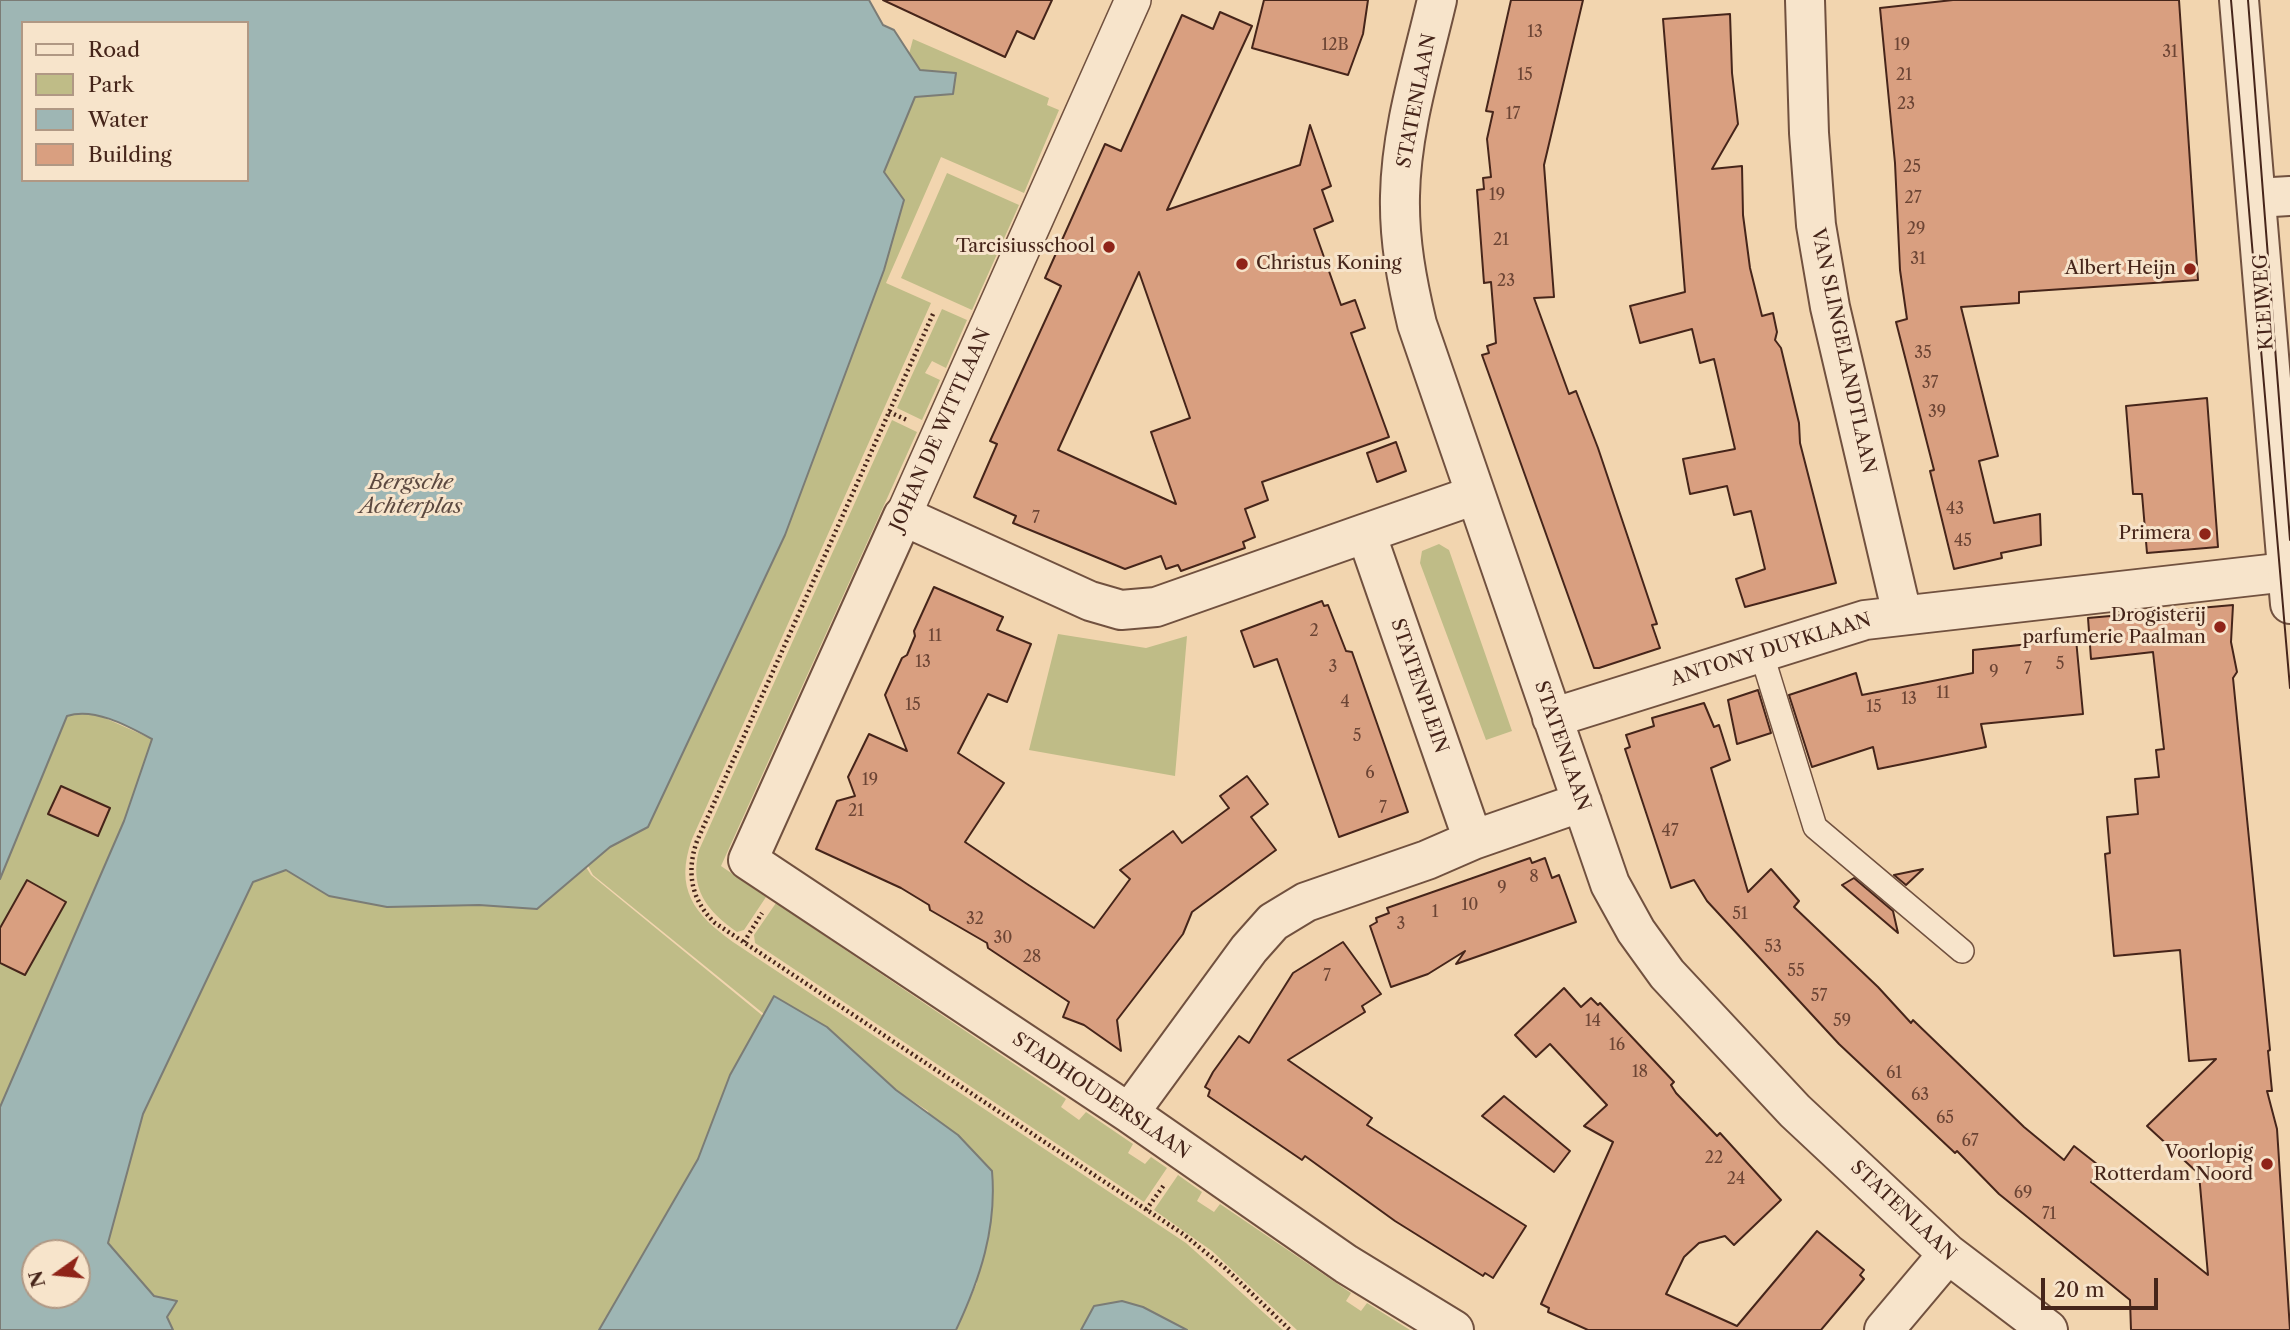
<!DOCTYPE html>
<html>
<head>
<meta charset="utf-8">
<style>
  body { margin:0 }
  #map { position:relative; width:2290px; height:1330px; overflow:hidden; background:#f2d5af; font-family:"Libre Caslon Text",serif }
  canvas { display:block }
  .legend { position:absolute; left:21px; top:21px; width:228px; height:161px; box-sizing:border-box; background:#f7e4cb; border:2px solid #b09884; margin:0; padding:9px 12px; list-style:none; font-size:21px; color:#46251a }
  .legend li { display:flex; align-items:center; gap:14px; height:35px }
  .legend b { width:35px; border:2px solid #b09884 }
  .north { position:absolute; left:21px; top:1239px; width:70px; height:70px; box-sizing:border-box; background:#f7e4cb; border:2px solid #b09884; border-radius:50%; rotate:255deg; font-size:19px; font-weight:700; line-height:28px; text-align:center; color:#46251a }
  .north::after { content:''; display:block; margin:auto; width:24px; height:32px; background:#8f2418; clip-path:polygon(50% 0,100% 100%,50% 72%,0 100%) }
  .scale { position:absolute; left:2041px; top:1278px; width:117px; height:32px; box-sizing:border-box; border:4px solid #46251a; border-top:0; padding-left:9px; font-size:21px; line-height:24px; white-space:nowrap; color:#46251a; -webkit-text-stroke:5px #f7e4cb; paint-order:stroke }
</style>
</head>
<body>
<div id="map">
<canvas width="2290" height="1330"></canvas>
<ul class="legend">
<li><b style="height:9px;background:#f7e4cb"></b>Road</li>
<li><b style="height:19px;background:#bfbc87"></b>Park</li>
<li><b style="height:19px;background:#9eb6b4"></b>Water</li>
<li><b style="height:19px;background:#d99f80"></b>Building</li>
</ul>
<div class="north">N</div>
<div class="scale">20 m</div>
</div>
<script>
const g = document.querySelector('canvas').getContext('2d');
g.lineJoin = 'round';
function paint(path, color) { g.fillStyle = color; g.fill(path, 'evenodd'); }
function strokePath(path, color, width, dash) { g.strokeStyle = color; g.lineWidth = width; g.lineCap = dash ? 'butt' : 'round'; g.setLineDash(dash || []); g.stroke(path); }
function label(font, color, halo, rows, align = 'center') {
  g.font = font + ' "Libre Caslon Text",serif'; g.lineWidth = 6; g.setLineDash([]); g.textBaseline = 'middle'; g.strokeStyle = halo; g.fillStyle = color; for (const [text, x, y, turn = 0] of rows) {
    g.save(); g.translate(x, y); g.rotate((+turn || 0) * Math.PI / 180); g.textAlign = isNaN(turn) ? turn : align; if (halo) g.strokeText(text, 0, 0); g.fillText(text, 0, 0); g.restore();
  }
}
paint(new Path2D(`
  M913 39 1049 98 1047 105 1059 110 1024 193 941 157 886 283 931 303 692 839C674 889 694 914 733 942L1186 1243 1283 1330H1187L1143 1307 1094 1306 1081 1330H956L977 1283 928 1111 896 1090 774 996 764 1014 593 875 588 866 610 847 648 827 785 535 884 270 904 200 884 172 915 96 953 93 920 70 909 54Z
  M947 173 1019 205 972 310 901 278Z
  M942 309 967 320 946 368 932 361 925 373 940 380 922 420 897 408Z
  M892 420 917 432 721 866 766 897 744 930 737 932C707 911 689 889 699 850Z
  M1439 544 1449 550 1512 731 1486 740 1420 563 1422 551Z
  M1058 634 1146 648 1187 636 1175 776 1029 750Z
  M77 712 98 715 152 739 124 821 0 1107V879L67 716Z
  M586 867 591 875 763 1016 730 1075 698 1159 599 1330H173L154 1296 108 1243 143 1114 253 881 286 870 329 896 387 907 479 905 536 909Z
  M776 903 1066 1099 1061 1107 1079 1120 1086 1112 1133 1144 1128 1153 1145 1164 1151 1157 1167 1168 1144 1202 755 943 754 935Z
  M1178 1175 1202 1192 1197 1201 1214 1212 1220 1204 1351 1293 1346 1301 1361 1311 1367 1303 1410 1330H1297L1212 1251 1154 1210Z`), '#bfbc87');
const water = new Path2D(`
  M0 0H869L883 25 894 30 920 70 956 73 953 94 915 97 884 172 904 200 884 270 785 535 648 827 610 847 537 909 479 905 387 907 329 896 286 870 253 882 143 1114 108 1243 154 1296 177 1301 167 1317 173 1330H0V1107L124 821 152 739C128 726 94 707 67 716L0 879ZM23 23H247V180H23ZM35 1253H77V1295H35Z
  M774 996 827 1027 896 1090 958 1135 992 1171C997 1228 980 1279 956 1330H599L698 1159 730 1075Z
  M1122 1301 1143 1307 1187 1330H1081L1094 1306Z`);
paint(water, '#9eb6b4');
strokePath(water, '#7b7c76', 2);
const building = new Path2D(`
  M883 0H1052L1034 39 1017 31 1005 57Z
  M1264 0H1368L1363 34 1348 75 1252 48Z
  M1511 0H1583L1544 165 1554 297 1534 298 1569 394 1576 391 1598 448 1657 624 1652 625 1660 648 1599 668H1594L1482 355 1489 353 1487 346 1496 343 1491 282 1484 283 1477 190 1484 189 1483 178 1491 177 1487 139 1493 112 1486 111Z
  M1953 0H2179L2198 280 2019 292V303L1961 307 1998 456 1979 461 1994 523 2040 514 2041 545 2001 553 2002 558 1954 569 1930 471 1934 470 1896 322 1907 319 1900 270 1895 163 1880 8Z
  M1220 12 1252 26 1167 210 1300 165 1310 125 1331 186 1322 190 1333 221 1314 229 1341 305 1355 300 1365 328 1351 333 1389 437 1262 482 1268 500 1245 509 1255 537 1243 542 1245 548 1181 571 1178 565 1166 569 1161 556 1125 569 1013 523 1016 516 974 497 997 444 990 441 1061 286 1045 278 1105 144 1121 151 1182 15 1213 29ZM1139 272 1190 418 1151 432 1176 504 1058 450Z
  M1730 14 1732 73 1738 124 1712 169 1742 166 1743 215 1750 268 1762 316 1773 313 1777 332 1775 340 1781 348 1799 423 1800 443 1836 583 1745 607 1736 579 1765 569 1751 511 1734 515 1727 486 1690 494 1683 459 1735 449 1714 359 1700 363 1692 329 1640 343 1630 306 1685 292 1663 19Z
  M2207 398 2218 547 2147 553 2142 494H2133L2126 406Z
  M1396 442 1406 471 1377 482 1367 453Z
  M934 587 1003 617 997 630 1031 644 1007 702 988 694 958 753 1004 783 965 842 1027 884 1094 928 1130 879 1120 870 1173 831 1182 843 1229 808 1220 796 1247 776 1268 804 1251 817 1276 850 1192 912 1183 934 1117 1020 1121 1051 1084 1025 1063 1017 1069 1002 988 948 987 943 930 910 929 905 901 888 816 849 837 801 855 796 848 777 869 734 907 751 885 695 902 658 907 655 915 636 914 631Z
  M1322 601 1324 606 1328 605 1346 651 1352 652 1408 812 1339 837 1277 659 1254 667 1241 631Z
  M2233 605 2231 642 2237 672 2233 678 2270 1050 2268 1051 2272 1091H2267L2277 1129 2290 1330H2131L2130 1300 1999 1194 1957 1151 1955 1153 1839 1044 1707 901 1694 880 1671 888 1625 749 1630 747 1626 735 1654 726 1652 718 1704 703 1714 727 1719 725 1730 760 1711 768 1748 892 1771 869 1799 901 1794 907 1878 987 1911 1023 1913 1020 2024 1127 2064 1160 2074 1146 2102 1168 2091 1182 2208 1275 2199 1174 2147 1126 2216 1059 2189 1061 2180 950 2114 956 2105 854 2110 853 2107 817 2138 814 2135 779 2159 777 2156 750 2164 749 2153 652 2091 659 2088 618Z
  M2076 639 2083 714 1981 724 1986 747 1878 769 1873 747 1812 767 1789 695 1856 673 1862 695 1973 673V650Z
  M1758 690 1771 733 1737 744 1728 700Z
  M61 786 110 808 98 836 48 814Z
  M1530 858 1532 863 1545 858 1552 878 1559 875 1576 922 1456 964 1465 951 1428 974 1391 987 1370 926 1377 922 1376 918 1389 913 1387 908Z
  M1923 869 1906 885 1894 875Z
  M1854 878 1893 911 1898 933 1842 885Z
  M27 880 66 902 25 975 0 963V928Z
  M1343 942 1381 994 1362 1006 1365 1012 1288 1060 1372 1118 1367 1125 1526 1226 1493 1278 1485 1273 1483 1276 1395 1221 1305 1156 1302 1160 1208 1096 1210 1090 1205 1087 1213 1072 1239 1036 1249 1043 1293 973Z
  M1564 988 1581 1007 1591 998 1598 1005 1600 1003 1674 1082 1671 1085 1676 1093 1717 1136 1720 1133 1781 1200 1734 1245 1725 1236 1699 1243 1684 1257 1666 1294 1737 1326 1817 1231 1864 1270 1860 1275 1864 1279 1821 1330H1588L1548 1312 1549 1308 1541 1304 1613 1142 1584 1126 1607 1105 1550 1044 1536 1057 1515 1035Z
  M1504 1096 1570 1151 1554 1172 1482 1116Z`);
paint(building, '#d99f80');
strokePath(building, '#46251a', 2);
const service = new Path2D(`
  M1761 652 1815 827 1962 951`);
const pedestrian = new Path2D(`
  M903 516 1133 0`);
const minor = new Path2D(`
  M1437 0C1422 64 1401 130 1400 196 1399 240 1407 282 1417 324L1610 884 1636 931 1667 974 1795 1111 1948 1254 2048 1330
  M1805 0 1809 133 1816 225 1830 307 1902 614
  M2256 198 2290 196
  M1475 495 1366 533 1473 840 1582 802
  M1366 533 1156 607 1121 610 1090 601 903 516 748 860 1129 1113 1346 1264 1454 1330
  M1552 718 1865 620 2287 572
  M1129 1113 1249 949 1273 922 1306 902 1427 860 1473 840
  M1884 1330 1948 1254`);
const tertiary = new Path2D(`
  M2239 0 2290 604`);
strokePath(service, '#71513f', 26);
strokePath(pedestrian, '#71513f', 38);
strokePath(minor, '#71513f', 42);
strokePath(tertiary, '#71513f', 42);
strokePath(new Path2D(`
  M933 314 697 841C686 872 691 900 715 923L1183 1234 1225 1268 1290 1330
  M889 412 907 420
  M744 942 762 913
  M1146 1210 1164 1185`), '#46251a', 4.5, [2, 3.5]);
strokePath(service, '#f7e4cb', 23);
strokePath(pedestrian, '#f7e4cb', 35);
strokePath(minor, '#f7e4cb', 38);
strokePath(tertiary, '#f7e4cb', 38);
strokePath(new Path2D(`
  M2231 0 2290 688
  M2248 0 2290 540`), '#46251a', 2);
for (const [x, y, r, color] of [
  [1109,247,7,"#8f2418"],
  [1242,264,7,"#8f2418"],
  [2190,269,7,"#8f2418"],
  [2205,534,7,"#8f2418"],
  [2220,627,7,"#8f2418"],
  [2267,1164,7,"#8f2418"]
]) { const dot = new Path2D(); dot.arc(x, y, r, 0, 2 * Math.PI); g.fillStyle = color; g.fill(dot); strokePath(dot, '#f7e4cb', 2.5); }
label('16px', '#6b4434', null, [
  ["13",1535,32],
  ["12B",1335,45],
  ["19",1902,45],
  ["31",2170,52],
  ["15",1525,75],
  ["21",1904,75],
  ["23",1906,104],
  ["17",1513,114],
  ["25",1912,167],
  ["19",1497,195],
  ["27",1913,198],
  ["29",1916,229],
  ["21",1501,240],
  ["31",1918,259],
  ["23",1506,281],
  ["35",1923,353],
  ["37",1930,383],
  ["39",1937,412],
  ["43",1955,509],
  ["7",1036,518],
  ["45",1963,541],
  ["2",1314,631],
  ["11",935,636],
  ["13",923,662],
  ["5",2060,664],
  ["3",1333,667],
  ["7",2028,669],
  ["9",1994,672],
  ["11",1943,693],
  ["13",1909,699],
  ["4",1345,702],
  ["15",913,705],
  ["15",1874,707],
  ["5",1357,736],
  ["6",1370,773],
  ["19",870,780],
  ["7",1383,808],
  ["21",856,811],
  ["47",1670,831],
  ["8",1534,877],
  ["9",1502,888],
  ["10",1470,905],
  ["1",1435,912],
  ["51",1740,914],
  ["32",975,919],
  ["3",1401,924],
  ["30",1003,938],
  ["53",1773,947],
  ["28",1032,957],
  ["55",1796,971],
  ["7",1327,976],
  ["57",1819,996],
  ["14",1593,1021],
  ["59",1842,1021],
  ["16",1617,1045],
  ["18",1640,1072],
  ["61",1894,1073],
  ["63",1920,1095],
  ["65",1945,1118],
  ["67",1970,1141],
  ["22",1714,1158],
  ["24",1736,1179],
  ["69",2023,1193],
  ["71",2049,1214]
]);
label('19px', '#46251a', '#f7e4cb', [
  ["STATENLAAN",1417,101,-79],
  ["KLEIWEG",2264,302,-94],
  ["VAN SLINGELANDTLAAN",1843,351,78],
  ["JOHAN DE WITTLAAN",941,430,-66],
  ["ANTONY DUYKLAAN",1771,650,-17],
  ["STATENPLEIN",1419,686,71],
  ["STATENLAAN",1562,746,71],
  ["STADHOUDERSLAAN",1101,1096,34],
  ["STATENLAAN",1903,1211,43]
]);
label('19px', '#46251a', '#f7e4cb', [
  ["Tarcisiusschool",1095,247],
  ["Christus Koning",1256,264,"left"],
  ["Albert Heijn",2176,269],
  ["Primera",2191,534],
  ["Drogisterij",2206,616],
  ["parfumerie Paalman",2206,638],
  ["Voorlopig",2253,1153],
  ["Rotterdam Noord",2253,1175]
], 'right');
label('italic 21px', '#5c4940', '#f7e4cb', [
  ["Bergsche",411,483],
  ["Achterplas",411,507]
]);
</script>
</body>
</html>
